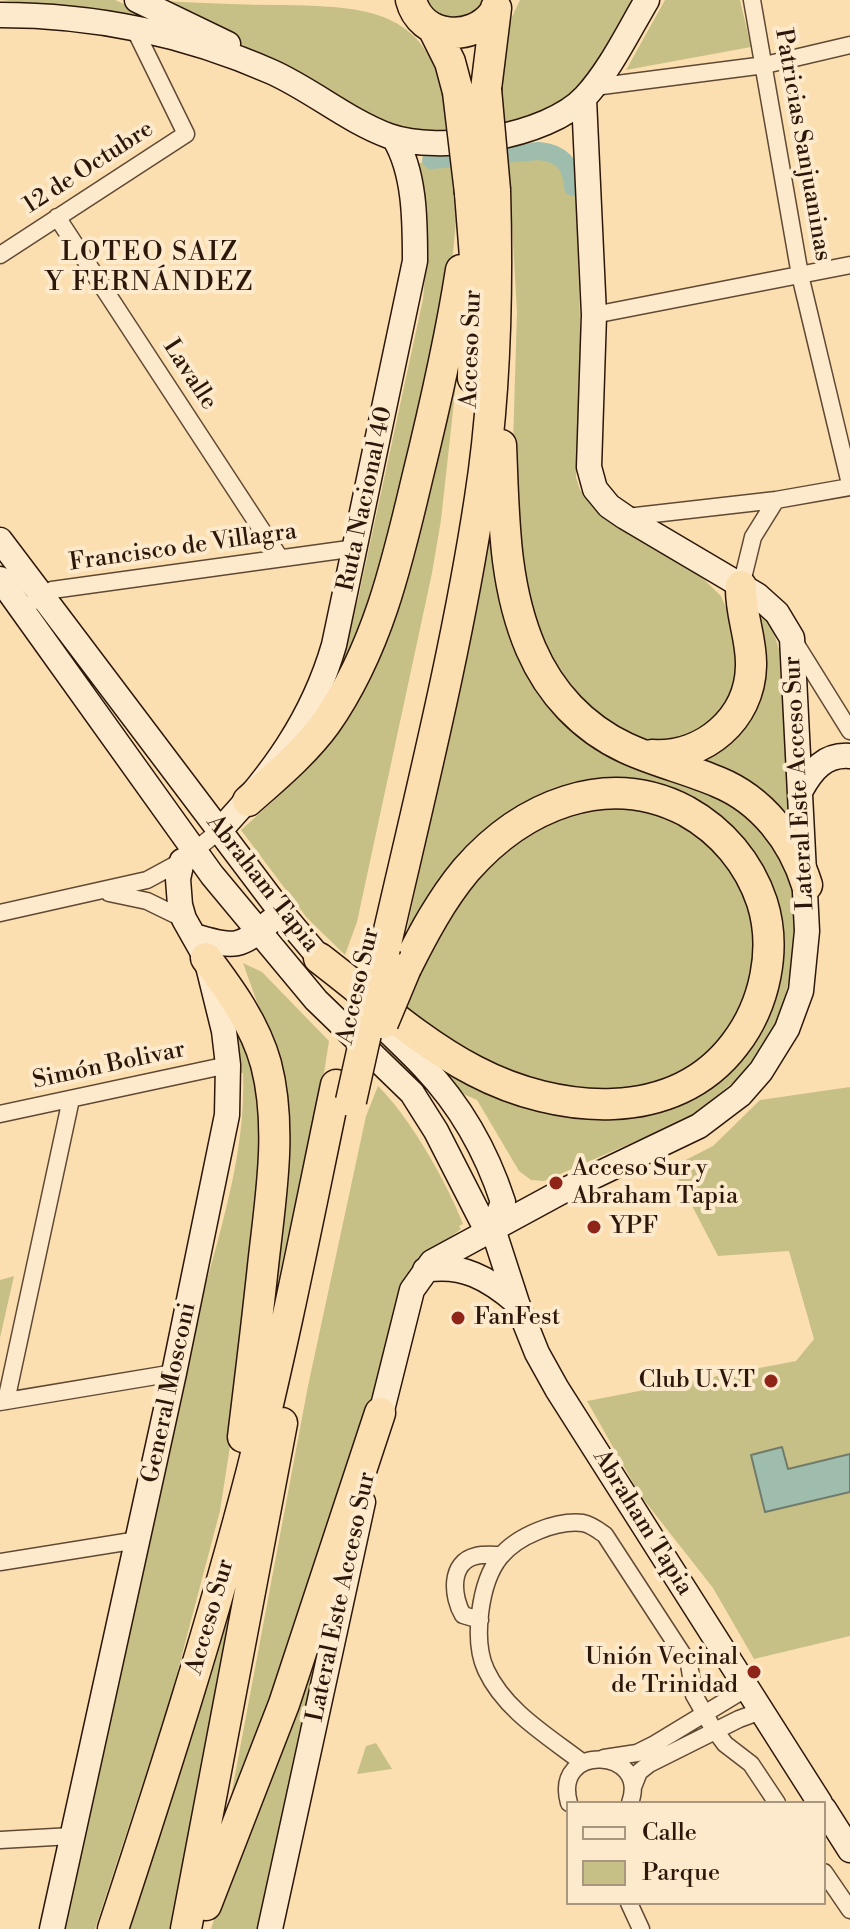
<!DOCTYPE html>
<html>
<head>
<meta charset="utf-8">
<style>
  body { margin:0 }
  #map { position:relative; width:850px; height:1929px; overflow:hidden; background:#fcdfb1; font-family:"Libre Bodoni",serif }
  canvas { display:block }
  .legend { position:absolute; left:566px; top:1801px; width:260px; height:104px; box-sizing:border-box; background:#fdeacc; border:2px solid #a9967e; margin:0; padding:10px 14px; list-style:none; font-size:24px; color:#2c170a }
  .legend li { display:flex; align-items:center; gap:16px; height:40px }
  .legend b { width:40px; border:2px solid #a9967e }
</style>
</head>
<body>
<div id="map">
<canvas width="850" height="1929"></canvas>
<ul class="legend">
<li><b style="height:10px;background:#fdeacc"></b>Calle</li>
<li><b style="height:22px;background:#c6c087"></b>Parque</li>
</ul>
</div>
<script>
const g = document.querySelector('canvas').getContext('2d');
g.lineJoin = 'round';
function paint(path, color) { g.fillStyle = color; g.fill(path, 'evenodd'); }
function strokePath(path, color, width, dash) { g.strokeStyle = color; g.lineWidth = width; g.lineCap = dash ? 'butt' : 'round'; g.setLineDash(dash || []); g.stroke(path); }
function label(font, color, halo, rows, align = 'center') {
  g.font = font + ' "Libre Bodoni",serif'; g.lineWidth = 8; g.setLineDash([]); g.textBaseline = 'middle'; g.strokeStyle = halo; g.fillStyle = color; for (const [text, x, y, turn = 0] of rows) {
    g.save(); g.translate(x, y); g.rotate((+turn || 0) * Math.PI / 180); g.textAlign = isNaN(turn) ? turn : align; if (halo) g.strokeText(text, 0, 0); g.fillText(text, 0, 0); g.restore();
  }
}
paint(new Path2D(`
  M0 0H115L209 42 138 17 116 12Z
  M425 0H486C469 21 462 20 437 16Z
  M520 0H638L588 79 559 107 504 127C496 77 497 45 520 0Z
  M665 0H740L751 47 626 70Z
  M162 1C203 3 244 5 285 5 356 7 422 6 442 90 446 103 445 119 446 133L401 128 386 123Z
  M540 153C562 155 570 167 571 188L576 189 581 353 576 477 580 490 597 510 692 568 721 596 736 631 741 669 722 719 658 748 581 709 527 614 513 445 517 312 508 155Z
  M425 161H450L456 221 450 285 387 570 325 705 334 682 358 599 423 299 428 239 427 223 422 211 418 164Z
  M459 356 441 520 432 573 357 922 345 955 307 918 241 830 280 795 337 717Z
  M489 539H497L545 691 729 794 784 848 797 905 790 976 782 1009 764 1046 736 1080 689 1118 544 1181 531 1180 519 1171 477 1100 461 1093 432 1058 514 1093 700 1085 775 945 693 808 542 803 401 958Z
  M749 608C771 616 773 629 779 650L790 820 683 760 722 741Z
  M581 807 651 808 717 846 756 914 753 991 702 1066 624 1097 513 1080 403 1012C423 949 460 886 511 843 530 827 559 818 581 807Z
  M243 963 262 972 329 1041 324 1073 266 1335 263 1019Z
  M238 1020 265 1107 233 1427 220 1511 170 1700 95 1929H65L201 1302C221 1228 246 1151 243 1073H240L235 1023Z
  M378 1086C410 1117 447 1183 463 1224L459 1226 461 1229 426 1256 347 1497 225 1828 308 1386 366 1116Z
  M850 1087V1636L754 1659 713 1588 640 1495 587 1401 796 1361 814 1339 789 1251 718 1256 672 1167 713 1146 760 1100Z
  M14 1276 0 1338V1280Z
  M242 1551 204 1769 171 1929H129L186 1755Z
  M329 1611 258 1929H211L227 1878Z
  M376 1743 392 1769 357 1774 366 1746Z`), '#c6c087');
const water = new Path2D(`
  M782 1447 788 1469 850 1454V1492L765 1512 751 1455Z`);
paint(water, '#9fbdad');
strokePath(water, '#717b6c', 2);
strokePath(new Path2D(`
  M431 160 539 151C561 153 572 164 573 187`), '#9fbdad', 18);
const street = new Path2D(`
  M752 0 800 275 850 484
  M594 87 765 65 850 45
  M57 217 280 558
  M0 255 186 134 134 28
  M594 315 850 265
  M627 517 776 500 850 487
  M741 586 753 537 776 500
  M34 601 52 590 356 548
  M794 641 850 731
  M109 893 147 901 184 919
  M0 913 147 880 182 861 220 830
  M0 1114 228 1065
  M6 1401 71 1099
  M0 1402 174 1373
  M0 1562 138 1540
  M480 1620 463 1615C452 1597 449 1562 476 1556 484 1554 493 1555 502 1555
  M604 1758 637 1753 653 1745 747 1688
  M583 1763C548 1736 505 1711 486 1670 472 1640 480 1582 500 1557 517 1536 556 1520 583 1523 592 1525 598 1530 605 1535L689 1664 694 1695 711 1725 725 1744 751 1764 777 1803
  M633 1787 639 1772 649 1764 739 1719 761 1711
  M569 1803C552 1742 650 1748 630 1803
  M0 1840 72 1836
  M824 1872 850 1910
  M629 1903 641 1929`);
const secondary = new Path2D(`
  M137 0 228 44
  M0 15C93 15 186 34 272 72 312 90 348 121 389 136 439 154 548 137 585 97 610 70 628 32 647 0
  M0 540 281 912 329 969
  M0 579 212 875 316 1000 412 1093 436 1131 483 1223 493 1229
  M801 790C812 770 825 754 850 756
  M220 830C272 775 313 718 334 645L415 261C415 221 415 172 394 138
  M194 936C234 947 238 950 271 921
  M371 1014C388 1032 407 1049 424 1067 460 1105 487 1153 503 1202L493 1229 517 1303 537 1353 557 1389 820 1803
  M425 1270C462 1263 489 1279 516 1302
  M377 1430 412 1290 432 1262 561 1192 699 1126 740 1095 761 1071 787 1029 801 991 807 931 792 638 777 613 757 595 625 517 609 506 595 489 589 467 594 315 584 99
  M824 1809 850 1850
  M52 1929 174 1373 227 1115 228 1065 224 1031 206 958 184 919 180 905 178 879 182 861
  M270 1929 363 1502`);
const highway = new Path2D(`
  M411 0C421 39 472 43 494 13
  M433 28 450 62 458 92
  M486 89 496 8
  M470 193 475 257 473 378
  M501 445C504 514 503 584 531 649 550 693 583 728 626 748 656 762 688 769 718 782 762 800 793 840 807 885
  M652 755C704 758 750 719 751 666 752 639 740 614 741 586
  M248 801C275 777 305 752 326 723 377 650 397 564 417 479 434 410 450 341 461 270
  M385 948C419 799 457 649 480 498 496 396 498 293 495 190
  M206 958C230 990 255 1024 266 1064 283 1129 270 1201 263 1266 257 1323 250 1380 243 1437
  M319 958C369 996 419 1042 475 1071 557 1114 674 1125 735 1044 765 1005 777 949 762 902 749 863 722 831 686 811 606 769 521 807 466 870 441 900 423 934 406 968
  M206 1905 284 1704 380 1413
  M113 1929C163 1777 212 1625 252 1470 284 1343 309 1214 336 1085
  M186 1929 282 1423`);
strokePath(street, '#604934', 19);
strokePath(secondary, '#2c170a', 27);
strokePath(highway, '#2c170a', 33);
strokePath(street, '#fdeacc', 16);
strokePath(secondary, '#fdeacc', 24);
strokePath(highway, '#fcdfb1', 30);
const highwayBridge = new Path2D(`
  M486 89 495 190
  M458 92 470 193
  M383 1023 406 968
  M351 1101 385 948`);
strokePath(highwayBridge, '#2c170a', 33, []);
strokePath(highwayBridge, '#fcdfb1', 30);
for (const [x, y, r, color] of [
  [556,1183,8,"#8f2418"],
  [594,1227,8,"#8f2418"],
  [458,1318,8,"#8f2418"],
  [771,1381,8,"#8f2418"],
  [754,1672,8,"#8f2418"]
]) { const dot = new Path2D(); dot.arc(x, y, r, 0, 2 * Math.PI); g.fillStyle = color; g.fill(dot); strokePath(dot, '#fdeacc', 3); }
label('24px', '#2c170a', '#fdeacc', [
  ["Patricias Sanjuaninas",802,145,80],
  ["12 de Octubre",89,168,-33],
  ["Acceso Sur",472,349,-88],
  ["Lavalle",189,375,57],
  ["Ruta Nacional 40",366,499,-78],
  ["Francisco de Villagra",183,548,-8],
  ["Lateral Este Acceso Sur",800,783,-93],
  ["Abraham Tapia",262,884,52],
  ["Acceso Sur",359,986,-77],
  ["Simón Bolivar",109,1066,-12],
  ["General Mosconi",170,1393,-78],
  ["Abraham Tapia",642,1523,58],
  ["Lateral Este Acceso Sur",342,1597,-78],
  ["Acceso Sur",211,1617,-74]
]);
label('24px', '#2c170a', '#fdeacc', [
  ["Acceso Sur y",572,1169],
  ["Abraham Tapia",572,1197],
  ["YPF",610,1227],
  ["FanFest",474,1318],
  ["Club U.V.T",755,1381,"right"],
  ["Unión Vecinal",738,1658,"right"],
  ["de Trinidad",738,1686,"right"]
], 'left');
g.letterSpacing = '2px';
label('26px', '#2c170a', '#fdeacc', [
  ["LOTEO SAIZ",150,254],
  ["Y FERNÁNDEZ",150,284]
]);
g.letterSpacing = '0px';
</script>
</body>
</html>
